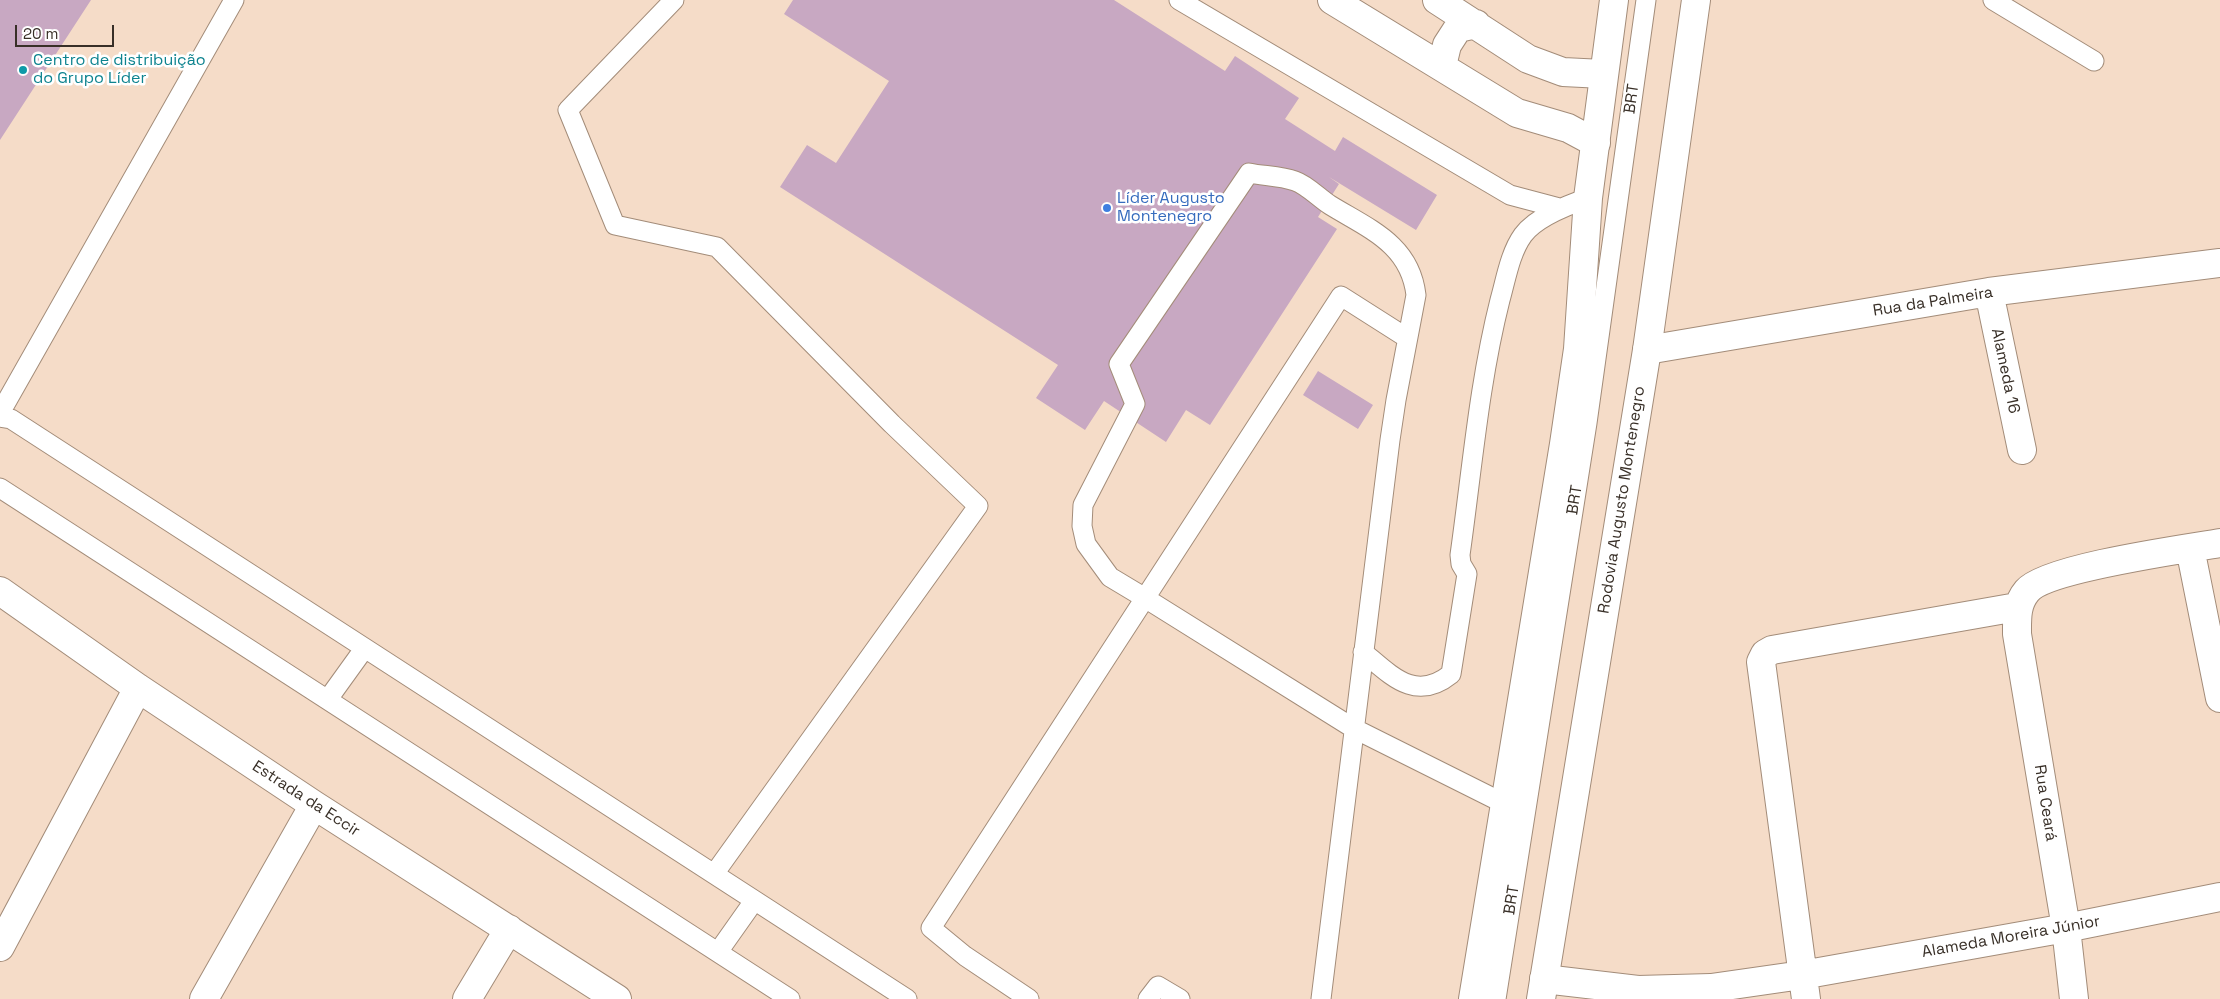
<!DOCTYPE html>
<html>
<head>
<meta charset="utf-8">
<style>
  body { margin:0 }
  #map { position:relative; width:2220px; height:999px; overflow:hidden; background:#f5dcc8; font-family:"Space Grotesk",sans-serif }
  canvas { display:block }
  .scale { position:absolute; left:15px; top:25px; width:99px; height:22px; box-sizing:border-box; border:2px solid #382f27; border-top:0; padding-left:6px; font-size:15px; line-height:18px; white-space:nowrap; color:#382f27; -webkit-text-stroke:4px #fff; paint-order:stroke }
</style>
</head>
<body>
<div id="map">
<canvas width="2220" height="999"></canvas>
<div class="scale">20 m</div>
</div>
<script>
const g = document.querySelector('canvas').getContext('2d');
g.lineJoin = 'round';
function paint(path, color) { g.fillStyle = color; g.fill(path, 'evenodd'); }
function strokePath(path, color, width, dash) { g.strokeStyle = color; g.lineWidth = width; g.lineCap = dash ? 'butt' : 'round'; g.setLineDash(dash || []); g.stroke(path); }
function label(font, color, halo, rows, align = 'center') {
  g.font = font + ' "Space Grotesk",sans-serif'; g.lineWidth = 5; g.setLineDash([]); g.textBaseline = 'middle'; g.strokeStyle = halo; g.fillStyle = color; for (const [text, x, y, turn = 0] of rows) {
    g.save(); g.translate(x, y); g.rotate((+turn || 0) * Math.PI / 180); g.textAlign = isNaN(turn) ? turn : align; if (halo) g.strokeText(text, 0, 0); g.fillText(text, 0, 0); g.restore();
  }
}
paint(new Path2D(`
  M0 0H91L0 140Z
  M793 0H1114L1225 71 1235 56 1299 98 1285 119 1335 151 1343 137 1437 195 1416 230 1329 177 1339 184 1318 217 1337 229 1210 425 1186 410 1166 442 1104 401 1085 430 1036 398 1058 365 780 187 807 145 836 163 889 81 784 14Z
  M1318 371 1373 405 1358 429 1303 395Z`), '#c8a8c2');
const lane = new Path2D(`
  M674 0 568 110 615 225 717 247 892 424 978 506 714 874
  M1179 0 1510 195 1559 208
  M1993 0 2094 61
  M0 413 234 0
  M0 417 11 419 907 999
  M0 488 790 999
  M1363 652C1391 675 1415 703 1451 674L1467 574 1461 564 1460 555C1472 470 1479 383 1500 300 1506 279 1510 253 1523 235 1536 217 1568 205 1588 198
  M328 699 364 649
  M718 952 754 901
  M1029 999 965 956 931 928 1341 296 1407 338
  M1148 999 1158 986 1180 999
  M1321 999 1390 440 1396 400 1416 295C1410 244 1369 229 1330 205 1319 198 1307 185 1295 181 1281 176 1264 176 1249 173L1119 364 1135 404 1083 505 1082 526 1086 544 1110 577 1145 598 1353 728 1505 804
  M1496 999 1587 423 1646 0`);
const street = new Path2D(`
  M1332 0 1517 113 1568 128 1596 143
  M1437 0 1528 59 1563 72 1603 74
  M1442 66 1447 45 1458 28 1476 24
  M1989 292 2022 450
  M1647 350 1989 292 2220 263
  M2190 548 2220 698
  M0 591 138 688 314 805 617 999
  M0 947 138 688
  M1544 979 1638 990 1711 988 1802 975 2066 928 2220 897
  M204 999 314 805
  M467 999 509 929
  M1806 999 1761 662 1765 654 1772 650 2017 607
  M2074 999 2066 928 2017 634C2017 619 2016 604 2027 591 2046 568 2185 549 2220 543`);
const primary = new Path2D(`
  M1473 999 1564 444 1578 349 1588 198 1614 0
  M1541 999 1647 350 1696 0`);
strokePath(lane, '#a38c79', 21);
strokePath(street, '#a38c79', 30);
strokePath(primary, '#a38c79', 30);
strokePath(lane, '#fff', 19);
strokePath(street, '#fff', 28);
strokePath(primary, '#fff', 28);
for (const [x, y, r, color] of [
  [23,70,5,"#0f9aa8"],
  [1107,208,5,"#3f7fe0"]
]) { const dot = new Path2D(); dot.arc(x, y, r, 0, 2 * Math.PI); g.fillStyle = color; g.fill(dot); strokePath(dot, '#fff', 2); }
label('16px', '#0d838f', '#fff', [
  ["Centro de distribuição",33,61],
  ["do Grupo Líder",33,79]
], 'left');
label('16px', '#382f27', '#fff', [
  ["BRT",1632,99,-82],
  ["Rua da Palmeira",1933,302,-9],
  ["Alameda 16",2005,371,78],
  ["BRT",1575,500,-81],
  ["Rodovia Augusto Montenegro",1622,500,-81],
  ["Estrada da Eccir",306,799,33],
  ["Rua Ceará",2045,803,81],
  ["BRT",1512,900,-81],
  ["Alameda Moreira Júnior",2011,937,-10]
]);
label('16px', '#366cbe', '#fff', [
  ["Líder Augusto",1117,199],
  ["Montenegro",1117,217]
], 'left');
</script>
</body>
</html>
